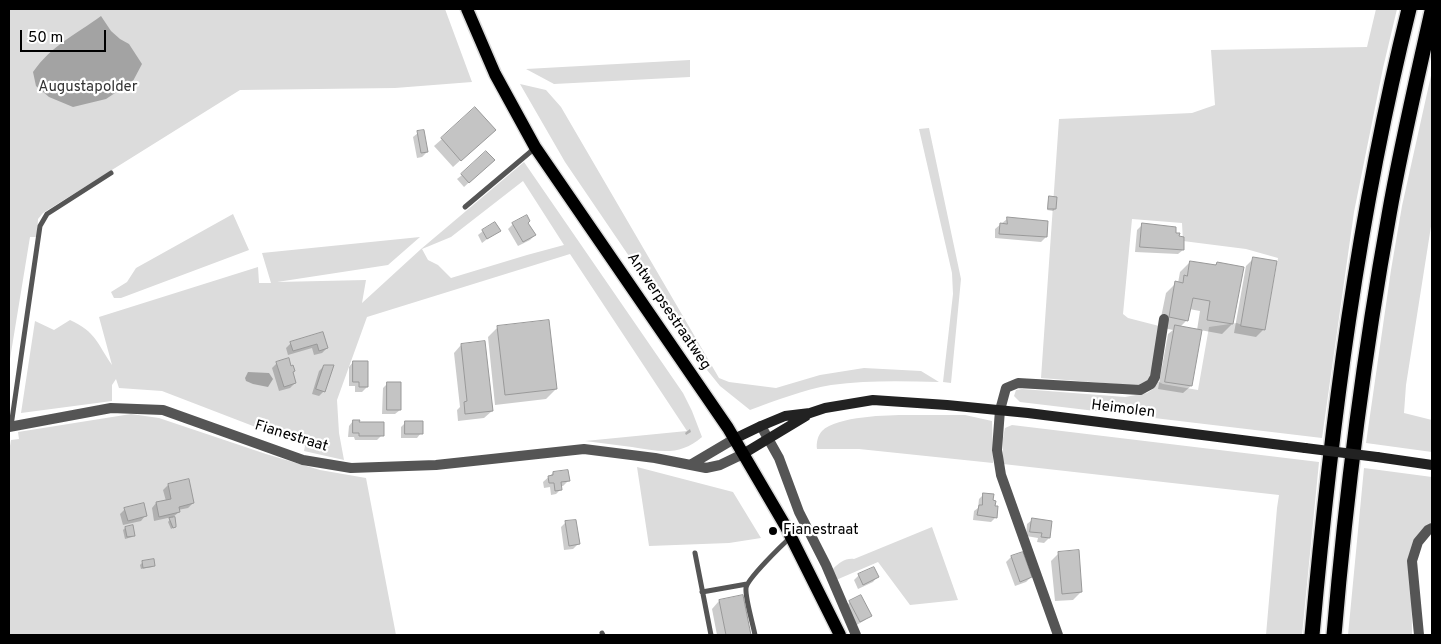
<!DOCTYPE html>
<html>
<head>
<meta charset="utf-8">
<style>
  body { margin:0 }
  #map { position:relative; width:1441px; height:644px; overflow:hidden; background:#fff; font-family:Overpass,sans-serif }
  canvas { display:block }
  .frame { position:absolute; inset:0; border:10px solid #000; pointer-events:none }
  .scale { position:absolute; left:20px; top:30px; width:86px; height:22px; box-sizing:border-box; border:2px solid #000; border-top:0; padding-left:6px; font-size:15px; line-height:18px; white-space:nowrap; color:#000; -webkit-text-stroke:4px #fff; paint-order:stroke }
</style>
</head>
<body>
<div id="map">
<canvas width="1441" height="644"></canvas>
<div class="frame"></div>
<div class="scale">50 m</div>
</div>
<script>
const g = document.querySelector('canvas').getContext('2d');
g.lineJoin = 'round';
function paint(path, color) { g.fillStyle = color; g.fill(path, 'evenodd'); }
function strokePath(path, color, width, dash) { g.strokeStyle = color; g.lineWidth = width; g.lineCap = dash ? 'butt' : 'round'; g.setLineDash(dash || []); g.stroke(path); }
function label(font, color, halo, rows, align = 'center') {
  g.font = font + ' Overpass,sans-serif'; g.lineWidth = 4.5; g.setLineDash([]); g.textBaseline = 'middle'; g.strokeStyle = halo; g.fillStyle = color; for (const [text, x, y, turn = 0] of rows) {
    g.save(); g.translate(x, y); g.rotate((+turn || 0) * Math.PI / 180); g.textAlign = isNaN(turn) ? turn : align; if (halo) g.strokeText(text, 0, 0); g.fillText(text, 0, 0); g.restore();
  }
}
paint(new Path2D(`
  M9 9H445L472 82 395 88 240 90 43 213 38 219 37 237H30L9 365Z
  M1376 9H1397L1383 68 1354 212 1322 438 1020 402 1014 396 1016 390 1022 389 1125 397 1147 393 1153 389 1157 381 1163 384 1198 390 1209 327 1237 323 1244 326 1265 329 1278 258 1246 249 1183 241 1182 223 1132 219 1123 314 1128 318 1159 326 1151 375 1147 383 1142 386 1041 378 1059 119 1192 113 1215 105 1211 50 1367 47Z
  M690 60V77L554 84 526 69Z
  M1432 71V220L1406 385 1404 413 1432 420V452L1366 443 1391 270 1402 206Z
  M520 84 546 90 561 107 719 378 729 382 776 388 820 375 864 368 921 371 939 382C903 381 867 380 831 385 803 390 777 400 750 410L720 386 703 365 565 162Z
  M929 128 961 279 951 383 943 382 953 294 952 273 919 129Z
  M524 162 683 393 692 411 702 437C679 457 659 451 632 447 616 445 601 443 585 441L687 431 570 254 367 317 337 400 339 433 344 460 304 451 305 446 162 391 119 388 116 379 112 385V401L21 413 35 321 54 330 70 320C96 332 97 343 112 365L99 317 258 267 259 283H271L262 253 420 237 388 265 277 282 366 280 362 303 421 249ZM523 181 564 245 527 255 451 278 438 265 428 260 422 249 451 237Z
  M233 214 249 250 121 298H114L111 292 127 282 136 268Z
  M131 414 159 418 266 454 320 470 366 478 396 635H9V452L11 440 19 439 18 432Z
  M908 415H965L992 421 993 463 859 449H817C816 443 818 435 822 431 837 416 888 415 908 415Z
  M1012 425 1319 462 1302 635H1266L1277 508 1279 495 1003 464V438L1005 428Z
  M637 467 733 492 761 538 729 543 649 546Z
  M1364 468 1432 477V524L1411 552 1412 635H1348Z
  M932 527 958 600 910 605 878 562 836 580 833 569C839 563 845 558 854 559Z`), '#dcdcdc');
paint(new Path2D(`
  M101 16 111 31 120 39 129 44 142 64 133 81 106 99 73 107 49 97 36 86 33 72C52 45 75 35 101 16Z
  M248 372 269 373 273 379 268 387 253 384 246 381 245 378Z`), '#a3a3a3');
paint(new Path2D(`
  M418 133 427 152 422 157 417 158 413 137Z
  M486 137 453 167 434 146 442 139Z
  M488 165 464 187 457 179 462 175Z
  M1050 198 1055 209 1053 211 1047 210 1048 200Z
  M1007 219 1046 237 1041 242 995 238V229Z
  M527 223 535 235 530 240 518 246 508 229 513 224Z
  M1142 225 1174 234 1183 250 1178 254 1135 252 1137 230Z
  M499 230 482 243 478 235 483 231Z
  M1253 259 1264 329 1256 337 1234 333 1246 266Z
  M1190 262 1214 266 1217 263 1232 324 1222 334 1200 330 1191 386 1183 393 1158 389 1168 334 1173 330 1159 327 1166 293 1176 283H1178L1180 272ZM1189 309 1200 311 1197 330 1180 327 1187 320Z
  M498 327 556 389 546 399 495 405 488 337Z
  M322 334 327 348 322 353 314 355 312 348 288 355 286 348 291 343Z
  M461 345 492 411 484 418 458 421 457 410 460 407 454 353Z
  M353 362 367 387 362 392H355V386H349V367Z
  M277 363 295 383 290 388 279 391 272 368Z
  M324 366V391L319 396 312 394 319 371Z
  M388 383 400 410 395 414H382L383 388Z
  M353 421 358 423 382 435 377 440H355L354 437H348L349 426Z
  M406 422 421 433 417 438H401V427Z
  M690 429 691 432 686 435 685 433Z
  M553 473 568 481 563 486H560L561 489 556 494 551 495 550 487 544 488 543 482Z
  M168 485 193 503 188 508 178 510 179 512 173 517 175 527 171 529 168 522 172 517 154 521 152 508 156 503 166 501 163 490Z
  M984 494 992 501 996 517 991 522 973 520 974 511 978 508 979 499Z
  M125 509 145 516 141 521 123 525 120 514Z
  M1032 520 1051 522 1049 538 1044 543 1037 542 1038 538 1026 536 1027 524Z
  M566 522 578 544 573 549 564 550 561 527Z
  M125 528 134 535 132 537 125 539 123 530Z
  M1059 553 1081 592 1073 600 1055 601 1051 561Z
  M1011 557 1031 577 1026 582 1015 586 1006 562Z
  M153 561 154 565 152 567 141 569 140 565 142 563Z
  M859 575 877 577 873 582 858 589 854 580Z
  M742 597 749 635H717L712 609 719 601Z
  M850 602 870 615 865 620 855 626 845 607Z`), '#0003');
const building = new Path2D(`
  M475 107 496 130 461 161 441 138Z
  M424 130 428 152 421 153 417 131Z
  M486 151 495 160 469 183 461 174Z
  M1049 196 1057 197 1056 209H1048Z
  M527 215 530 221 528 223 536 235 523 242 512 223Z
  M1007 217 1048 221 1047 237 999 234 1000 223 1007 224Z
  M495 222 501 231 487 239 482 230Z
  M1142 223 1176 227V233H1180L1179 236 1184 237V250L1140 247Z
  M1253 257 1277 261 1265 330 1241 326Z
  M1190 261 1216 265 1217 262 1244 267 1233 324 1207 320 1210 301 1193 298 1188 321 1169 317 1175 281 1183 283 1184 275 1187 276Z
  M549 320 557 389 505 395 497 326Z
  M1175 325 1202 330 1192 386 1165 382Z
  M323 332 328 348 319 351 317 344 293 351 290 342Z
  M485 341 493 411 465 414 464 402 467 401 461 344Z
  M289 358 291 366 293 365 295 371 293 372 296 383 284 387 276 362Z
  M353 361H368V387H359V382H353Z
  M324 365H334L325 392 316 389Z
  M387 382H401V410H387Z
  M353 420H360L359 422H384V436H359V433H353Z
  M405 421H423V434H405Z
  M568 470 570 481 561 482 562 490 555 491 554 483H549L548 476 553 475V472Z
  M189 479 194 503 179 507 180 512 159 517 156 502 171 499 168 484Z
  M983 493 994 494 993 500 996 501 995 506H998L997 518 977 515 979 505H982Z
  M144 503 147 516 128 521 124 508Z
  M175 517 176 525V527L173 528 169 518Z
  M1032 518 1052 521 1050 538 1041 537 1042 533 1030 532Z
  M576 520 580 544 569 546 565 521Z
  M133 525 135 536 127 537 125 527Z
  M1079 550 1082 592 1062 594 1058 552Z
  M1023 552 1032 577 1020 582 1011 556Z
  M154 559 155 566 143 568 142 561Z
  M874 567 879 577 863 585 858 574Z
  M743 595 751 635H726L719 600Z
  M861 595 872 616 860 622 849 601Z`);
paint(building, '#c4c4c4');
strokePath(building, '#999', 1);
const primary = new Path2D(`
  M467 9 495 74 535 147 728 428 786 527 840 635`);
const highway = new Path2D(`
  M1312 635C1331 425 1358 214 1409 9
  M1334 635C1346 494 1364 354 1389 215 1401 146 1417 79 1432 11`);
strokePath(primary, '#dbdbdb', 15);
strokePath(highway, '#dbdbdb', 18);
strokePath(new Path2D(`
  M465 207 535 148
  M11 426 40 226 47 214 111 173
  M695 553 711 635
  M702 592 747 584
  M602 633 603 635
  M755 635C753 624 745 598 746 588 747 579 782 545 791 537`), '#555', 5);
strokePath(new Path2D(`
  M761 426 779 458 799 512 826 565 856 635
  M9 427 111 408 163 410 303 460 351 468 436 465 584 449 655 458 706 468 720 465 743 454
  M690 465 734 439
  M1058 635 1001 475 997 450 1000 410 1006 388 1018 383 1140 390 1151 384 1155 377 1164 319
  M1419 635 1412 561 1418 542 1428 530 1432 528`), '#555', 10);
strokePath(new Path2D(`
  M734 439 761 426 785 416 810 413 825 408 873 400 947 405 1028 413 1305 448
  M743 454 806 416
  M1377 457 1432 465`), '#222', 10);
strokePath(primary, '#000', 12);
strokePath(highway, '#000', 15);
strokePath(new Path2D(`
  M1305 448 1377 457`), '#222', 10);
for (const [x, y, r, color] of [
  [773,531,5,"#000"]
]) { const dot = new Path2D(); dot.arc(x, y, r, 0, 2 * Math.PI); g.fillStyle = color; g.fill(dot); strokePath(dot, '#fff', 2); }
label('15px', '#333', '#fff', [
  ["Augustapolder",88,88]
]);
label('15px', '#000', '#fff', [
  ["Antwerpsestraatweg",668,312,56],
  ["Heimolen",1123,410,7],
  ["Fianestraat",291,437,17]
]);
label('15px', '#000', '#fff', [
  ["Fianestraat",783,531]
], 'left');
</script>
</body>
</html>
